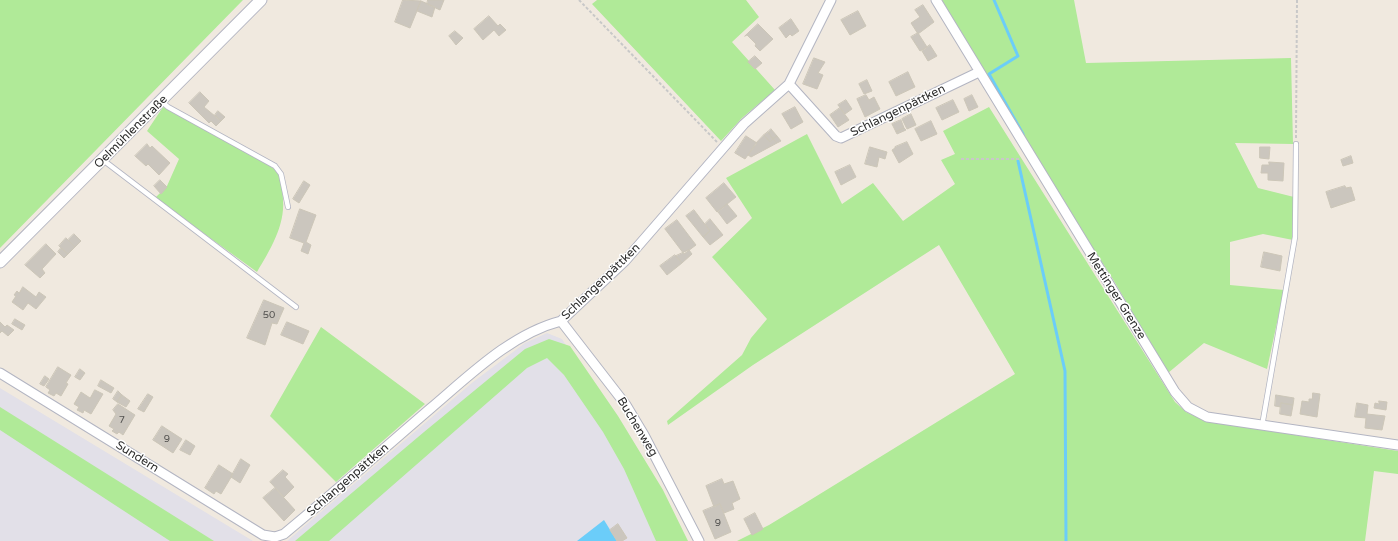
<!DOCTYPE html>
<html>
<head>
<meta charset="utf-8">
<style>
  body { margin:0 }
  canvas { display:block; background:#f0e9df }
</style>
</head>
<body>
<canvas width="1398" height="541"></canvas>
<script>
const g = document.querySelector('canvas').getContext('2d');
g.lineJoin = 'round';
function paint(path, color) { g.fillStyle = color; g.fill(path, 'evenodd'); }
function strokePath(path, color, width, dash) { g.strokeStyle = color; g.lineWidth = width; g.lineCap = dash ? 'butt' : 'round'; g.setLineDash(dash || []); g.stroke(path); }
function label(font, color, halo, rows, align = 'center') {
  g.font = font + ' "Varela Round",sans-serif'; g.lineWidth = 3; g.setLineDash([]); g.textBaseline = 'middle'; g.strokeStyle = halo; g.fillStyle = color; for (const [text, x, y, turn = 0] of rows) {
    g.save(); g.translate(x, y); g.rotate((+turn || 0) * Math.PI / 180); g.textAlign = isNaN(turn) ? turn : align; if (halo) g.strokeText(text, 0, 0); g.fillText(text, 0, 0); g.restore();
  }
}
paint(new Path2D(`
  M547 333 562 339 611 415 677 541H287L473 382 525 343Z
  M0 388 253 541H0Z`), '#e2e0e8');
paint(new Path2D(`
  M0 0H243L0 248Z
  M597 0H746L759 17 732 42 775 90 742 118 721 141 592 4Z
  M942 0H1074L1086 63 1291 58 1293 144 1235 143 1258 188 1294 197 1293 240 1263 234 1230 242V285L1284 290 1267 369 1204 343 1168 373 1111 276 1014 128Z
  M163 107 263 161 278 172C280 181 283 190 283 200 285 226 270 250 257 272L155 198 167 186 179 159 147 131Z
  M989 107 1175 402 1186 412 1205 421 1398 451V474L1374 471 1365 541H737L769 525 802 505 1015 374 939 245 753 365 668 425 667 421 742 355 751 338 767 319 712 257 752 218 726 178 807 134 842 204 873 183 903 221 955 184 941 160 955 154 943 131Z
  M321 327 425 404 336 482 270 416Z
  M549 339 570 346 618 416 663 490 688 541H656L624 469 603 432 564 375 547 358 527 368 329 541H295L424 432 525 349Z
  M0 407 214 541H170L0 430Z`), '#b0ea98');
paint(new Path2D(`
  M604 520 617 541H577Z`), '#6bcdf9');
strokePath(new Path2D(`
  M994 0 1018 56 989 74 1023 134
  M1018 161 1065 371 1066 541`), '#6bcdf9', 3);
const building = new Path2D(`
  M403 0 421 1 410 28 395 22Z
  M428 0H444L440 10 427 4Z
  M421 1 435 7 432 17 417 11Z
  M923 5 934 22 918 34 911 23 920 17 915 10Z
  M858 11 866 26 850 35 841 20Z
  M489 16 498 26 500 24 506 30 499 36 494 30 483 40 474 29Z
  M791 19 799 31 792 36 790 34 786 38 779 28Z
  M758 24 773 39 760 51 755 46 756 44 747 35 745 36Z
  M455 31 463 38 456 45 449 36Z
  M918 33 927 47 920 51 911 37Z
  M930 45 937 56 928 61 922 51Z
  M755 56 762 63 755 69 748 62Z
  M814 58 825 62 818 73 823 75 817 89 803 84Z
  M908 72 915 87 896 96 889 82Z
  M867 80 872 91 864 94 859 84Z
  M200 92 209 101 204 107 221 121 216 126 211 121 209 123 189 103Z
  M866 95 869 100 874 97 880 109 865 117 857 99Z
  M972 95 978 107 969 111 964 99Z
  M846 100 852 109 845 114 838 105Z
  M953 100 959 112 942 120 936 108Z
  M795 107 803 122 791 129 782 114Z
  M840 108 849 120 838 127 830 115Z
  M218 111 225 117 221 121 215 115Z
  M911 114 916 125 907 129 902 119Z
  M901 120 904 128 896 132 892 124Z
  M931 121 937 134 921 141 915 129Z
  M904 128 906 130 897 134 896 132Z
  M771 129 777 136 773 139 768 132Z
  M768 132 773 139 770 142 764 135Z
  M764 135 770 142 773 139 777 143 751 157 748 155 756 143Z
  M746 136 757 143 745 159 735 153Z
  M777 136 781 141 777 143 773 139Z
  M907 142 913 154 899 163 892 150 895 148V147Z
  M147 144 150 148 152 146 170 163 159 175 148 164 146 166 135 156Z
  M870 147 887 152 885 159 879 157 877 167 865 164Z
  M1260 147H1270L1269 159 1260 158Z
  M1351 156 1353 163 1343 166 1341 160Z
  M1269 162 1284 163 1283 181 1268 180V173H1261L1262 165H1269Z
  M850 165 856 177 841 185 835 172Z
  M160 180 167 187 161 194 154 186Z
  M304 181 310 185 299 203 293 199Z
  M724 183 736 197 717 212 706 198Z
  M1345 186 1346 188 1351 187 1355 200 1331 208 1326 192Z
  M727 204 737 216 727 224 718 212Z
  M300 209 316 215 306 242 311 245 308 254 301 251 304 243 290 238Z
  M694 210 710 231 703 237 686 216Z
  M710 219 723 235 710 245 703 237 710 231 705 224Z
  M677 220 696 245 684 254 665 229Z
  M74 234 81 241 75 247 68 240Z
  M66 238 75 247 68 254 59 246Z
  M46 244 56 254 42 269 45 273 40 278 25 265Z
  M61 248 68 254 64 258 58 252Z
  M689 250 692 254 682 263 676 256Z
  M1264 252 1282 256 1280 271 1261 267Z
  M675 255 682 263 667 275 660 266Z
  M23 287 36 297 39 292 46 297 36 309 28 303 23 310 12 302 16 296 14 295 17 291 19 293Z
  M264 300 284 308 277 324 272 323 265 345 247 338Z
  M15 319 25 325 22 330 12 324Z
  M0 322 5 327 7 325 14 330 8 336 2 331 0 333Z
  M287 322 309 331 303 344 281 335Z
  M58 367 71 375 66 383 68 384 61 396 56 393 54 396 48 393 50 390 46 387Z
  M80 369 85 373 80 380 75 377Z
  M45 376 49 379 44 386 40 384Z
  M101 380 114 388 111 393 98 386Z
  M95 390 103 394 91 414 84 410 83 413 77 410 79 407 74 404 81 392 90 398Z
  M118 391 122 395 117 402 113 399Z
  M1313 393 1320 394 1317 417 1300 414 1302 401 1309 402V399H1312Z
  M148 394 153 397 144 412 138 409Z
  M122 395 130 401 126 407 117 402Z
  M1276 395 1294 398 1293 405 1281 403V407L1275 406Z
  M1379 401 1387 402 1386 410 1374 408 1375 403 1379 404Z
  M1281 403 1293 405 1291 416 1280 414Z
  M1357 403 1368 405 1367 414 1385 416 1382 430 1365 428 1366 418 1355 417Z
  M118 404 135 415 123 435 119 432 117 434 112 431 114 429 109 426 116 414 113 410Z
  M162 426 182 439 173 453 153 440Z
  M186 440 195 446 190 455 180 450Z
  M241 459 250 465 240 483 231 477Z
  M219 465 233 474 221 494 216 491 214 494 205 488Z
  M283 470 288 474 285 477 294 487 284 497 270 482Z
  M722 479 724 484 733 481 740 499 732 503 734 509 724 513 720 504 714 507 706 486Z
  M275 488 295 510 284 521 263 498Z
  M720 504 731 532 715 539 703 511Z
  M755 513 763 529 752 535 744 519Z
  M618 524 627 538 622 541H617L610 530Z`);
paint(building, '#cbc6be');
strokePath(building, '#ccc6b8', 1);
const service = new Path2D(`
  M161 101 168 107 275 166 281 174 288 207
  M103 160 296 307
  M1262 426 1295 237 1296 144`);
const minor = new Path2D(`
  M936 0 1175 392 1188 407 1207 417 1398 445
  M789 84 836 136 841 138 979 72
  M561 321 626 405 644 435 699 541
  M0 373 263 535 275 537 284 534C334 493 382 450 431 408 470 375 511 334 561 321L625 261 744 124 789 84 831 0`);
const tertiary = new Path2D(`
  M0 262 261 0`);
strokePath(service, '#b3b5c2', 6);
strokePath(minor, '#b3b5c2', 11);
strokePath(tertiary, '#b3b5c2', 13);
strokePath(new Path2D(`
  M579 0 717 142
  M1296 138 1297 0
  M961 159H1021`), '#c8c8c8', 2, [3, 2]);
strokePath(service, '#fff', 4.5);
strokePath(minor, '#fff', 9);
strokePath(tertiary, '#fff', 11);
label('10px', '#545351', null, [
  ["50",269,315],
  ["7",122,420],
  ["9",167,439],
  ["9",718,523]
]);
label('12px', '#2d2d2d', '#fff', [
  ["Schlangenpättken",898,111,-26],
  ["Oelmühlenstraße",131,132,-45],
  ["Schlangenpättken",601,282,-44],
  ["Mettinger Grenze",1116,296,58],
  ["Buchenweg",637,427,59],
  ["Sundern",137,457,32],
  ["Schlangenpättken",348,480,-41]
]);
</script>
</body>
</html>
